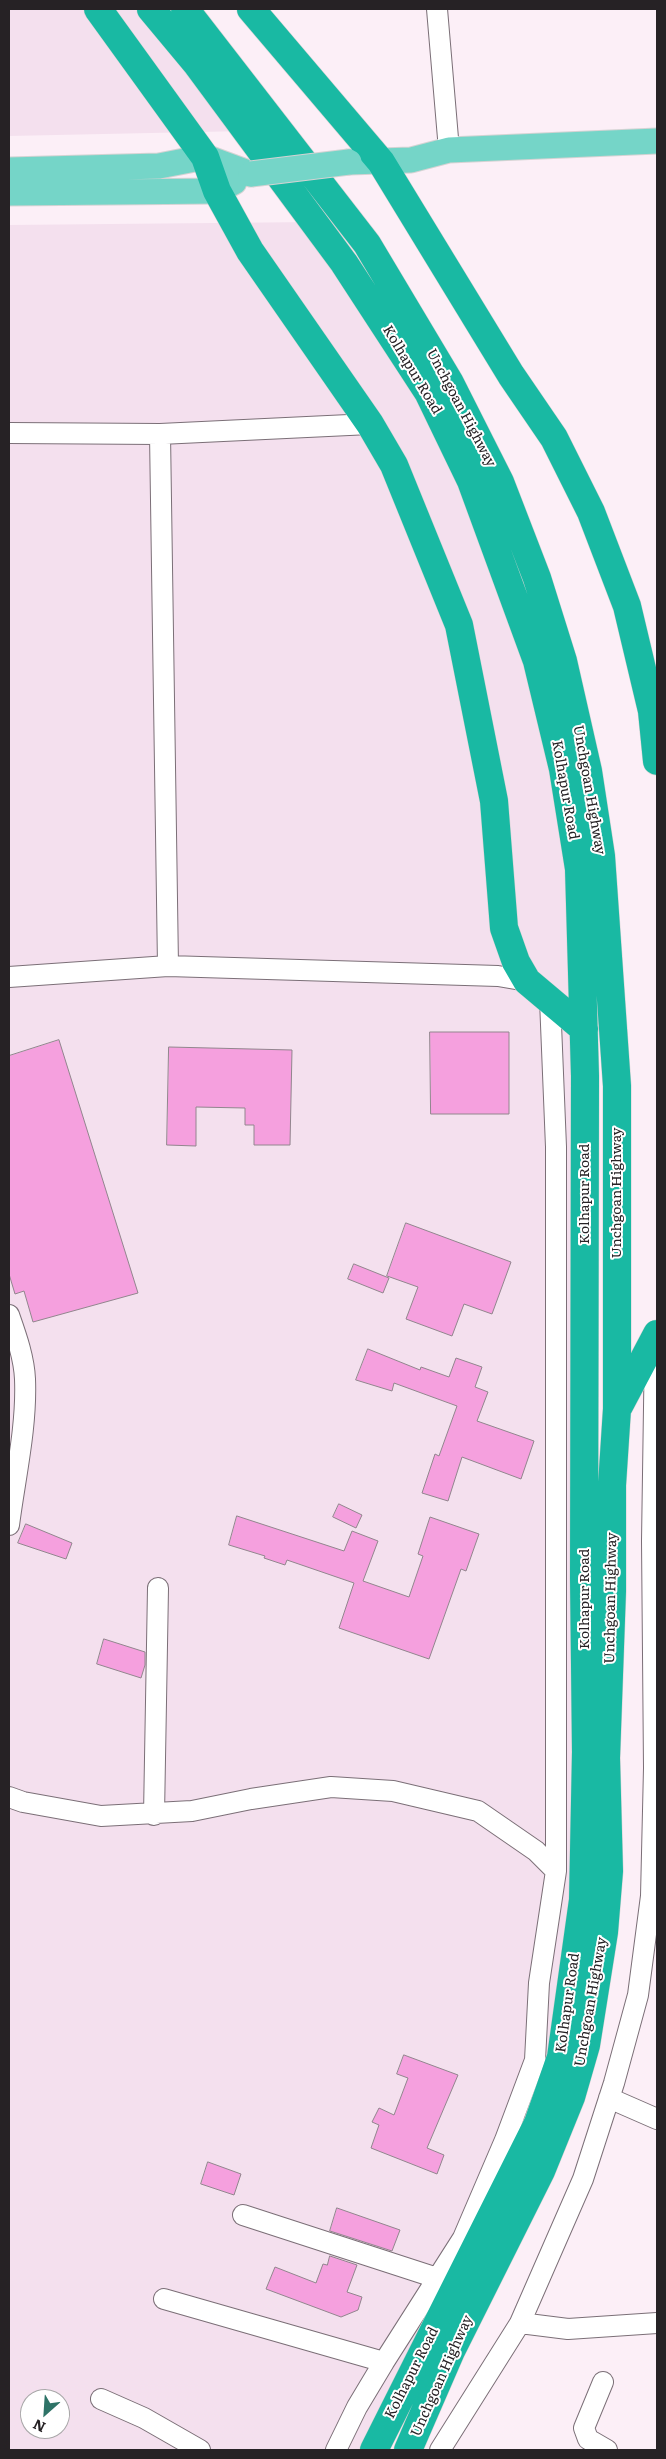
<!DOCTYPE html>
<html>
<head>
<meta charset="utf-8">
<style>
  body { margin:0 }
  #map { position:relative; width:666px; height:2459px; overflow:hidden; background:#fceff7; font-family:Literata,serif }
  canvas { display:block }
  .frame { position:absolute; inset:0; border:10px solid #262225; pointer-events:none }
  .north { position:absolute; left:20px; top:2389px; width:50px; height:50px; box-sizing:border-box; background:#fff; border:1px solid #a8a7a8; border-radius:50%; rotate:206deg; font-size:14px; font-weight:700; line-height:20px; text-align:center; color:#262225 }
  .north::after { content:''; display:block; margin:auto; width:18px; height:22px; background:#2e7367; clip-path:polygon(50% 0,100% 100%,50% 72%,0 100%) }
</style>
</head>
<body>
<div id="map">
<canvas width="666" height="2459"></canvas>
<div class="frame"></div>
<div class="north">N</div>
</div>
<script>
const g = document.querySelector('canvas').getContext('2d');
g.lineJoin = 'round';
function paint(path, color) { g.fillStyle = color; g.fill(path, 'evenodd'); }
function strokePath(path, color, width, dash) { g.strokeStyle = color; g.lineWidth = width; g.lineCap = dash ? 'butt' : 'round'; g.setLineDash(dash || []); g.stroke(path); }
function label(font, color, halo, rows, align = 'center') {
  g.font = font + ' Literata,serif'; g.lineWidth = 4; g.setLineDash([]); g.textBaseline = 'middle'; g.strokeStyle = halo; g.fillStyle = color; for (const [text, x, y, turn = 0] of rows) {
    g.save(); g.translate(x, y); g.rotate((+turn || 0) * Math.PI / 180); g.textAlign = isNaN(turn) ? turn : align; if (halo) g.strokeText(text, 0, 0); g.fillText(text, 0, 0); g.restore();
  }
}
paint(new Path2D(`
  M9 9H151L246 131 9 136Z
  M314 222 376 312 492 536 576 847 586 1731 561 2057 375 2450H9V225ZM30 2399H60V2429H30Z`), '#f4e0ee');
const building = new Path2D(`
  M430 1032H509V1114H431Z
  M59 1040 138 1293 33 1322 24 1291 15 1294 9 1274V1056Z
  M169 1047 292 1050 290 1145H254V1125H245V1108L196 1107V1146L167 1145Z
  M406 1223 511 1262 492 1314 464 1304 452 1336 406 1319 418 1287 387 1276Z
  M354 1264 389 1278 383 1293 348 1279Z
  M368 1349 420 1370 421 1367 449 1377 456 1358 482 1367 475 1387 488 1392 477 1421 534 1441 521 1479 462 1457 448 1501 422 1493 435 1454 439 1456 457 1406 394 1383 392 1391 356 1380Z
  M339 1504 362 1515 356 1528 333 1517Z
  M237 1516 344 1551 352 1531 378 1541 363 1581 409 1597 423 1556 418 1554 430 1517 479 1534 466 1571 461 1569 429 1659 339 1628 354 1583 287 1560 285 1565 264 1558 265 1556 229 1545Z
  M26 1524 72 1543 66 1559 18 1543Z
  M104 1639 145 1652V1665L141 1678 97 1664Z
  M404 2055 458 2075 427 2148 444 2155 437 2174 371 2148 379 2125 372 2122 379 2108 394 2115 408 2078 397 2074Z
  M208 2162 241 2174 234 2195 201 2184Z
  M337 2208 400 2230 392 2251 330 2231Z
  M330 2256 357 2265 347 2292 362 2297 358 2310 341 2317 266 2289 275 2267 316 2283 323 2264 327 2265Z`);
paint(building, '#f5a0de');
strokePath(building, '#92868e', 1);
const minor = new Path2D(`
  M437 9 449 150
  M9 433 160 434 370 424
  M160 434 168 966
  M9 977 168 966 498 976 527 981
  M9 1315C16 1335 24 1357 25 1379 27 1427 15 1478 9 1525
  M9 1797 23 1802 101 1816 192 1811 251 1799 331 1787 393 1791 478 1811 536 1851 556 1871
  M154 1815 158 1588
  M609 2098 657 2119
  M243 2215 437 2278
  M164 2299 384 2362
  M520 2323 568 2329 657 2323
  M603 2382 584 2428 588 2439 607 2450
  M101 2399 144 2418 200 2450
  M336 2450 357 2407 384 2362 463 2238 505 2140 535 2060 539 1983 556 1871V1147L550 1000
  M440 2450 520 2323 583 2179 614 2083 638 1995 651 1896 654 1768 652 1541 655 1341`);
const major = new Path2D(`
  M349 162 411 160 449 150 657 141
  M9 170 159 166 205 157 251 174
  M9 193 217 191 234 182`);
const highway = new Path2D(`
  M98 9 205 157 217 191 250 251 370 424 394 465 459 625 494 801 504 928 516 962 527 981 584 1029
  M151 9 196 63 344 263 428 392 471 481 537 661 563 769 579 869 585 1076 584 1578 586 1752 583 1900 561 2057 538 2123 374 2450
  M185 9 367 244 450 383 500 482 537 578 563 661 588 771 601 856 617 1086V1409L612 1485V1591L606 1758 609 1871 604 1932 586 2045 571 2097 541 2171 451 2351 408 2450
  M251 9 381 162 511 375 554 438 591 512 627 606 652 711 657 761
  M619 1406 657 1334`);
strokePath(minor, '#7b6f77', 22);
strokePath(major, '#d4d3d3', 27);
strokePath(highway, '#d4d3d3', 29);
strokePath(minor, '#fff', 20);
strokePath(major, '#75d5c8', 25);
strokePath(highway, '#19b9a3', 28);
const majorBridge = new Path2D(`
  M251 174 349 162`);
strokePath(majorBridge, '#d4d3d3', 27, []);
strokePath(majorBridge, '#75d5c8', 25);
label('14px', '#262225', '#fff', [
  ["Kolhapur Road",412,370,59],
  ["Unchgoan Highway",461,408,62],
  ["Kolhapur Road",565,790,80],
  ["Unchgoan Highway",589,790,80],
  ["Unchgoan Highway",617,1193,-90],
  ["Kolhapur Road",585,1194,-90],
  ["Unchgoan Highway",611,1598,-89],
  ["Kolhapur Road",585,1599,-90],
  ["Unchgoan Highway",591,2002,-80],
  ["Kolhapur Road",568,2003,-82],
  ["Kolhapur Road",412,2373,-63],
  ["Unchgoan Highway",442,2376,-66]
]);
</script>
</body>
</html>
